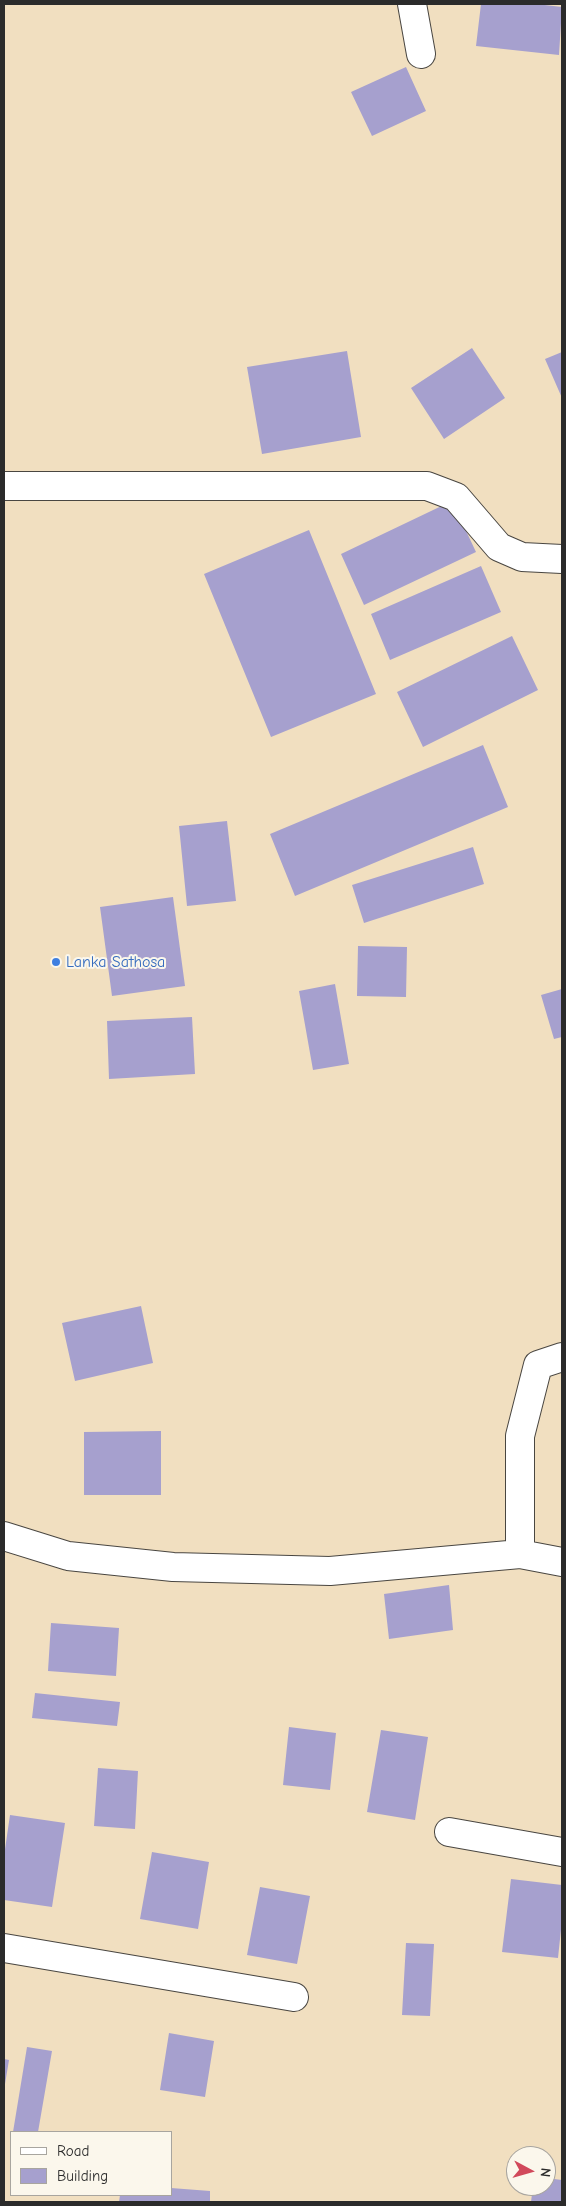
<!DOCTYPE html>
<html>
<head>
<meta charset="utf-8">
<style>
  body { margin:0 }
  #map { position:relative; width:566px; height:2206px; overflow:hidden; background:#f1dfc0; font-family:"Comic Neue",sans-serif }
  canvas { display:block }
  .frame { position:absolute; inset:0; border:5px solid #2b2b2b; pointer-events:none }
  .legend { position:absolute; left:10px; top:2131px; width:162px; height:65px; box-sizing:border-box; background:#fbf7ec; border:1px solid #a8a59f; margin:0; padding:6px 9px; list-style:none; font-size:15px; color:#2b2b2b }
  .legend li { display:flex; align-items:center; gap:10px; height:25px }
  .legend b { width:25px; border:1px solid #a8a59f }
  .north { position:absolute; left:506px; top:2146px; width:50px; height:50px; box-sizing:border-box; background:#fbf7ec; border:1px solid #a8a59f; border-radius:50%; rotate:96deg; font-size:14px; font-weight:700; line-height:20px; text-align:center; color:#2b2b2b }
  .north::after { content:''; display:block; margin:auto; width:18px; height:22px; background:#d1495b; clip-path:polygon(50% 0,100% 100%,50% 72%,0 100%) }
</style>
</head>
<body>
<div id="map">
<canvas width="566" height="2206"></canvas>
<div class="frame"></div>
<ul class="legend">
<li><b style="height:6px;background:#fff"></b>Road</li>
<li><b style="height:14px;background:#a6a0ce"></b>Building</li>
</ul>
<div class="north">N</div>
</div>
<script>
const g = document.querySelector('canvas').getContext('2d');
g.lineJoin = 'round';
function paint(path, color) { g.fillStyle = color; g.fill(path, 'evenodd'); }
function strokePath(path, color, width, dash) { g.strokeStyle = color; g.lineWidth = width; g.lineCap = dash ? 'butt' : 'round'; g.setLineDash(dash || []); g.stroke(path); }
function label(font, color, halo, rows, align = 'center') {
  g.font = font + ' "Comic Neue",sans-serif'; g.lineWidth = 4; g.setLineDash([]); g.textBaseline = 'middle'; g.strokeStyle = halo; g.fillStyle = color; for (const [text, x, y, turn = 0] of rows) {
    g.save(); g.translate(x, y); g.rotate((+turn || 0) * Math.PI / 180); g.textAlign = isNaN(turn) ? turn : align; if (halo) g.strokeText(text, 0, 0); g.fillText(text, 0, 0); g.restore();
  }
}
paint(new Path2D(`
  M481 4H536L562 7 559 55 476 46Z
  M406 67 426 111 372 136 351 92Z
  M472 348 505 398 444 439 411 388Z
  M347 351 361 437 262 454 247 367Z
  M562 352V398L545 359Z
  M452 501 476 552 364 605 341 554Z
  M309 530 376 694 271 737 204 574Z
  M481 566 501 612 390 660 371 614Z
  M512 636 538 690 423 747 397 692Z
  M483 745 508 807 295 896 270 834Z
  M227 821 236 901 187 906 179 826Z
  M473 847 484 884 364 923 352 885Z
  M173 897 185 986 112 996 100 907Z
  M358 946 407 947 406 997 357 996Z
  M335 984 349 1064 313 1070 299 991Z
  M562 989V1037L554 1039 541 995Z
  M192 1017 195 1074 109 1079 107 1021Z
  M141 1306 153 1363 75 1381 62 1323Z
  M161 1431V1495H84V1432Z
  M449 1585 453 1630 389 1639 384 1594Z
  M51 1623 119 1628 116 1676 48 1671Z
  M35 1693 120 1702 117 1726 32 1718Z
  M289 1727 336 1733 330 1790 283 1785Z
  M381 1730 428 1737 415 1820 367 1812Z
  M98 1768 138 1771 135 1829 94 1826Z
  M10 1815 65 1823 52 1907 4 1900V1856Z
  M152 1852 209 1862 198 1929 140 1919Z
  M511 1879 562 1885V1920L558 1958 502 1952Z
  M260 1887 310 1896 297 1964 247 1955Z
  M406 1943 434 1944 430 2016 402 2015Z
  M169 2033 214 2041 205 2097 160 2090Z
  M27 2047 52 2051 38 2132H13Z
  M4 2059 9 2060 5 2084H4Z
  M546 2178 562 2180V2202H531L533 2186H546Z
  M171 2188 210 2191V2202H119L120 2195H171Z`), '#a6a0ce');
const street = new Path2D(`
  M412 4 421 54
  M4 486H427L456 497 499 547 522 557 562 559
  M4 1536 68 1556 173 1567 330 1571 520 1554 562 1562
  M520 1554V1436L538 1365 562 1357
  M449 1832 562 1852
  M4 1948 294 1997`);
strokePath(street, '#494641', 30);
strokePath(street, '#fff', 28);
for (const [x, y, r, color] of [
  [56,962,5,"#3f7fe0"]
]) { const dot = new Path2D(); dot.arc(x, y, r, 0, 2 * Math.PI); g.fillStyle = color; g.fill(dot); strokePath(dot, '#fbf7ec', 2); }
label('16px', '#366cbe', '#fbf7ec', [
  ["Lanka Sathosa",66,962]
], 'left');
</script>
</body>
</html>
